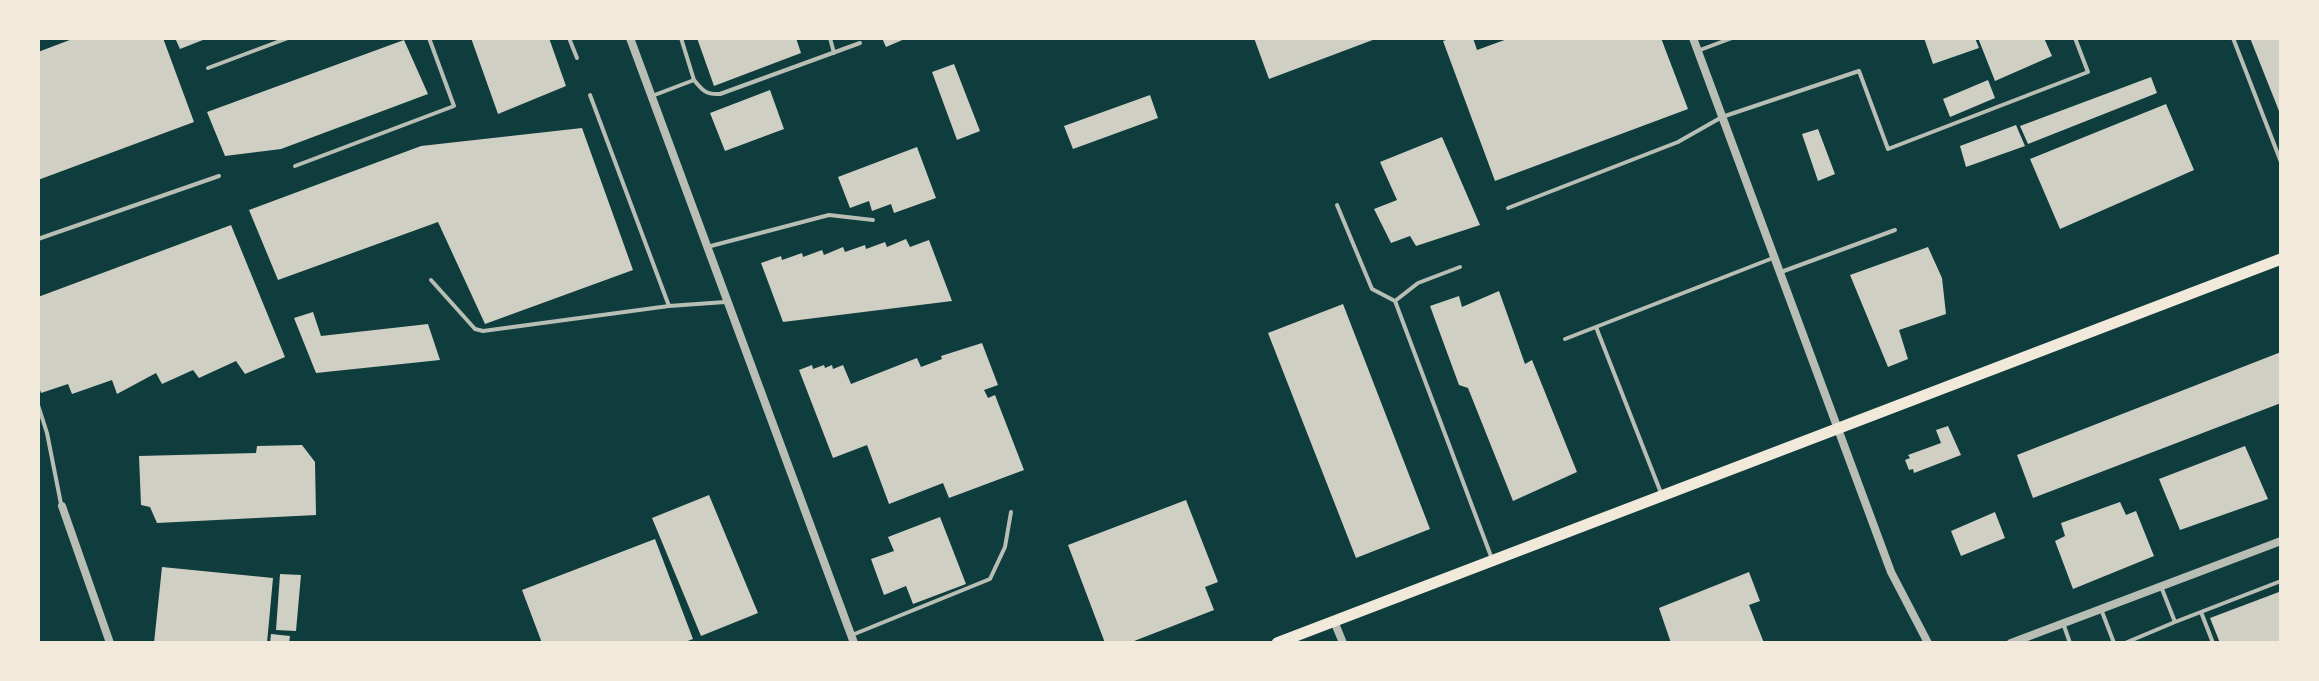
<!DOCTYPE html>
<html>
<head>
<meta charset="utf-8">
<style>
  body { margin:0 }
  #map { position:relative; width:2319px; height:681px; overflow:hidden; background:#0f3d3e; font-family:"Alegreya Sans",sans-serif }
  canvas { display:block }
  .frame { position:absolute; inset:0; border:40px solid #f1e9da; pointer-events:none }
</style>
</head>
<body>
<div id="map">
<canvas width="2319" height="681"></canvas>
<div class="frame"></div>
</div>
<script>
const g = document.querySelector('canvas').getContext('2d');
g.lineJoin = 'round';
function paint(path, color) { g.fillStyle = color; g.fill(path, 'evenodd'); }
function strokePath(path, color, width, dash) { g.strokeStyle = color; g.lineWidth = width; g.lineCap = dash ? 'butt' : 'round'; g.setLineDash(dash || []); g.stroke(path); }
paint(new Path2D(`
  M75 38H163L194 122 38 180V52Z
  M175 38H208L180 49Z
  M471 38H549L566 86 498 114Z
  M697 38H796L801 53 714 86Z
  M882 38H907L886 47Z
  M1254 38H1378L1269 79Z
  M1452 38H1473L1477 50 1510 38H1661L1688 109 1495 181 1443 41Z
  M1924 38H1975L1979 48 1933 64Z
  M1978 38H2044L2052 56 1995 81Z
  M2250 38H2281V116Z
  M404 40 428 94 281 149 225 156 207 112Z
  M954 64 980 131 957 140 932 72Z
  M2151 77 2157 93 2028 144 2020 126Z
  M1988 80 1995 98 1950 117 1943 99Z
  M770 90 784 129 725 151 710 113Z
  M1150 95 1158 118 1073 149 1064 126Z
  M2166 104 2194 170 2060 229 2030 159Z
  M2016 125 2025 146 1966 167 1960 146Z
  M582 128 633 270 485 324 438 222 278 280 249 210 421 146Z
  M1818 129 1835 174 1818 181 1802 134Z
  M1442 137 1480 225 1416 246 1410 236 1391 243 1374 209 1397 200 1380 162Z
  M917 147 936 198 894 213 891 204 872 211 869 201 850 208 838 177Z
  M231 225 285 357 245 374 236 361 199 378 193 370 162 384 156 373 117 394 112 380 72 394 68 384 41 393 38 384V297Z
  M906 239 910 247 929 240 952 301 783 322 761 263 781 256 782 260 802 253 803 257 822 250 824 255 843 247 845 252 865 245 866 249 885 242 887 247Z
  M1928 247 1942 278 1946 314 1899 330 1908 359 1888 367 1850 275Z
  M1499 291 1525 364 1532 360 1577 472 1513 501 1468 388 1459 385 1430 306 1459 296 1462 307Z
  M1343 304 1430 529 1356 558 1268 333Z
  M313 312 321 336 428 324 440 360 316 373 294 318Z
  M982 343 998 385 984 390 988 398 995 395 1024 470 949 498 943 483 889 504 867 445 833 458 799 370 812 365 813 369 824 365 825 368 832 365 833 369 843 365 851 384 917 358 921 367 942 359 941 356Z
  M2281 352V403L2033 498 2017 455Z
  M1948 426 1961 455 1914 473 1913 469 1909 470 1905 460 1910 458 1908 455 1941 443 1936 430Z
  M302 445 315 462 316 515 157 523 150 507 141 505 139 456 256 453 257 446Z
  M2245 446 2268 499 2180 530 2159 479Z
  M709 495 758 613 701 636 652 518Z
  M1186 500 1218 582 1205 587 1214 610 1129 643H1105L1068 545Z
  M2120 502 2126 515 2136 511 2154 556 2073 589 2055 541 2065 536 2061 523Z
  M1995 512 2005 538 1961 556 1951 531Z
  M940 517 966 584 913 604 906 586 884 595 871 559 894 551 888 537Z
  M655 539 693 639 682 643H542L522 590Z
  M162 567 273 578 267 643H154Z
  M1749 572 1760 601 1749 605 1764 643H1671L1659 608Z
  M280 574 301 575 296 631 276 630Z
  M2279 592 2281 643H2220L2210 618Z
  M271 634 290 636 289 643H270Z`), '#cfcfc3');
strokePath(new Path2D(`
  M569 38 577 58
  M830 38 834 53
  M2233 38 2281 162
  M1700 50 1732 38
  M208 68 288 38
  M694 80C702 90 706 95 720 94L860 43
  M590 95 669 306
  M652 96 694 80 681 38
  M295 166 454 106 429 38
  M1337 205 1372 289 1395 301 1492 559
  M1508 208 1678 142 1722 117 1859 71 1888 149 2088 72 2075 38
  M38 239 219 176
  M707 247 829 215 873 220
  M1781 272 1895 230
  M431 280 475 329 483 331 669 306 725 302
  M1395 301 1418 283 1460 267
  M1596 327 1661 493
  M1565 339 1773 258
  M38 405 47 433 61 504
  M2101 609 2114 643
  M2201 612 2213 643
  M2175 622 2281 581
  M2063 623 2070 643
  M852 635 990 579 1005 547 1011 512
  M2125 643 2175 622 2162 589`), '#b8beb3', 4);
strokePath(new Path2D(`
  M630 38 854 643
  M1693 38 1891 572 1928 643
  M62 506 110 643
  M1334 621 1343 643
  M2011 643 2281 541`), '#b8beb3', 8);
strokePath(new Path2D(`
  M1277 643 2281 259`), '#f1e9da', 11);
</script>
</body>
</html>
